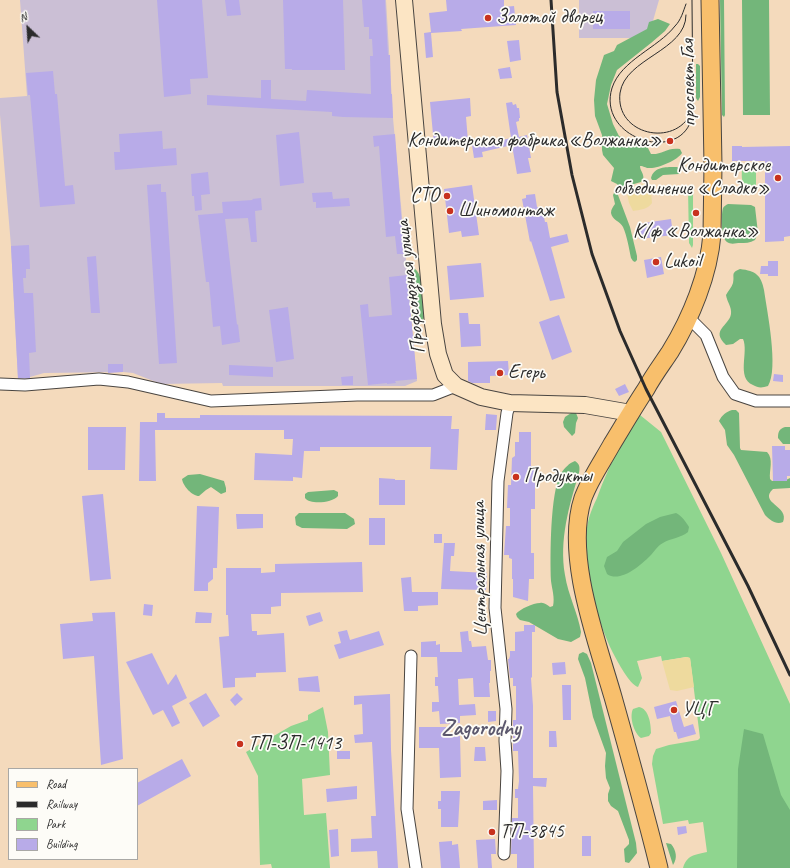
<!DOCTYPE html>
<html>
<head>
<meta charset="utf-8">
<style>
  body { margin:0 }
  #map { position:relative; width:790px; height:868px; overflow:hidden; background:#f4dabc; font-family:Caveat,sans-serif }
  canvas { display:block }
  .legend { position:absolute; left:8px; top:768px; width:130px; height:92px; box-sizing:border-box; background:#fdfcf7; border:1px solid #a9a8a5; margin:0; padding:5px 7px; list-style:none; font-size:12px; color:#2b2b2b }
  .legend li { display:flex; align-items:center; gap:8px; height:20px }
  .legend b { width:20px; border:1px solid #a9a8a5 }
  .north { position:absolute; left:8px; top:8px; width:40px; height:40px; -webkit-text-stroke:3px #fdfcf7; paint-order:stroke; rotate:335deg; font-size:11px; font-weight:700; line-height:16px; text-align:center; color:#2b2b2b }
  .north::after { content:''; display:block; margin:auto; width:14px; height:18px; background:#2b2b2b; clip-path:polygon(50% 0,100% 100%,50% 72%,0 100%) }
</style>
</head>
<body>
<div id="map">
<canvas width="790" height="868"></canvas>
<ul class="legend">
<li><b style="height:5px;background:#f8bf6c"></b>Road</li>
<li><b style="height:5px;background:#2b2b2b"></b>Railway</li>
<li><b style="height:11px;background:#8fd58f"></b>Park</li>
<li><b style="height:11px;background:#b8abe8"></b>Building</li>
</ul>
<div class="north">N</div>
</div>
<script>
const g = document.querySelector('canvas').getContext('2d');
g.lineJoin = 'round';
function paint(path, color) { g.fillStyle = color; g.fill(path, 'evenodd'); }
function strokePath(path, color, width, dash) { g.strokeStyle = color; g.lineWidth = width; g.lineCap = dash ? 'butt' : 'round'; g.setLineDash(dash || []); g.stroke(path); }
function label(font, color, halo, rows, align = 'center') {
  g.font = font + ' Caveat,sans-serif'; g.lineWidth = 3.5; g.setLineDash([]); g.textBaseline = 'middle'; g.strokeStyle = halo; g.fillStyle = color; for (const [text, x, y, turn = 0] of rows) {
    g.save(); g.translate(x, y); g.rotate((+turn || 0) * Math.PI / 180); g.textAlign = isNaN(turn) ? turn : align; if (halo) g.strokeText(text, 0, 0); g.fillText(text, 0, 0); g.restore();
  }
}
paint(new Path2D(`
  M20 0H386L393 118 417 381 405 386H223L222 383 161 384 133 373 123 372 44 373 30 377V379L18 380 11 246 0 115V98L27 96Z
  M579 0H659L648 38H579Z`), '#cbbfd5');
paint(new Path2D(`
  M754 163H756V186C739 185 742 180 742 166Z
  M693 185V245L692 248 689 243 688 189Z
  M640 415 661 432 721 553 790 704V868H683C687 855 694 855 707 852L703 822 689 824 688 820 663 824 652 764 653 756 656 749 669 745 698 740 700 738 690 658 686 657 662 661 661 656 637 661 642 678 638 687C629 684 618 662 613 653 596 618 578 557 589 518 591 511 594 504 597 498 604 479 611 462 621 446 628 435 631 424 640 415Z
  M323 707 328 732 330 775 302 779 304 815 326 813 330 868H272L271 864 260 865 258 776 246 752 291 726 308 720V715Z
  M639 707C649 709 651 724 651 733L649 736 641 738C634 733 629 717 633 709Z`), '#8fd58f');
paint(new Path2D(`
  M720 0H724L725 115 724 117 722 115Z
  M742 0H769L770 115H743Z
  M658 19 670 24 665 31 651 43 617 70 611 85 607 104 613 124 619 136 629 141 646 144 651 154C662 155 667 147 680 149L682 153C678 160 657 169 649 168 645 168 644 166 640 166 640 172 647 176 641 182L620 188 617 184 611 181 614 168 603 155 602 150V135L595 116 594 100 596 80 604 55 614 51 617 45 647 29 649 22Z
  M696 64H698L700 66V97L698 101 696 98Z
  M677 167 681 170 679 174 663 175 656 180H652L651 178C654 166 667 167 677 167Z
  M614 193H617L618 195 630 227 637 256V260L635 262 633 261 631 258C629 248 627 236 623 227 620 221 612 220 611 213 611 209 613 207 615 204L613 195Z
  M728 204 751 205 755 207 758 233 755 240C750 243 745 243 740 243 736 243 731 245 727 242 721 238 721 215 723 208 724 206 726 205 728 204Z
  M410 267C426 268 422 305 424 317 423 321 420 324 415 322 409 313 415 304 414 294 413 286 404 274 410 267Z
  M740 269C756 271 761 275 764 290 767 311 779 369 768 386 762 388 758 388 753 385 736 378 749 352 743 339H740L733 344 726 345C710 330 729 326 731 314 732 307 727 302 726 295 728 291 732 287 733 283 735 275 730 273 740 269Z
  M732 410H736L739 413 740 448 741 450 767 452C774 459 769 470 770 479L772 481 786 480 790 478V488L773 489C758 503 790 506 783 522 776 525 770 520 765 515L734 455 727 445 725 430 719 421C722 415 726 412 732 410Z
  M571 413H576L578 418 576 423 575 433 572 436 564 427 563 422 565 417Z
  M785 427H790V444H783L778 438C778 432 779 429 785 427Z
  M575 461C580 464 580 468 579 473 569 506 559 540 565 575 568 595 578 613 581 632L580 637 571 642 558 639 529 622 520 620 517 617 516 614C520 609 533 603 540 603 544 602 547 605 550 607L553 606C555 598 552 589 551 581 550 558 550 492 561 473 565 468 569 463 575 461Z
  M200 474 224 481 226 488V492L221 494 211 487 206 490 199 496C192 496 183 486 182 479L188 475Z
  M334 490 338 492V496C332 503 310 505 305 498V494L308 492Z
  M299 513H345L354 519 355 524 347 529 302 528 296 525 295 517Z
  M676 513C682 516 686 522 689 527L688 532C681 538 671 538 663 543 657 546 654 552 650 556 640 566 620 583 607 574L604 566 607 557 617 551 623 542 646 524 660 517Z
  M583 652 587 654 591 663 636 843 637 853 629 863 625 862 624 849 629 844V840L618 811 611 806 608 801V794L610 788 606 778 605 766 606 753 593 717 585 678 578 659 579 654Z
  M744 729 763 734 781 795 790 810V868H737L738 769Z
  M666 843 671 844C676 850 678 858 673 865Z`), '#73b67a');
paint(new Path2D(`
  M650 182 652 203C648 209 640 210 633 211L629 203 626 189Z
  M687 657 690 658 694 687 677 691 670 690 662 661Z`), '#eeda9e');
paint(new Path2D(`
  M157 0H202L208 78 190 79 191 94 164 97Z
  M225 0H239L241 15 227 16Z
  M283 0H343L345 70H292V69H285Z
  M362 0H385L388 55H390L391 94H392L393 118 343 117 332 116V112L207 105V95L261 98V80H271V99L306 101 307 90 371 94 370 56H373L372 39H369V27H364Z
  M446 0H504V7L514 6 516 25 461 29 462 31 431 33 433 57 426 58 424 33 431 32 429 13 447 11Z
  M593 11H630V29H593Z
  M519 40 521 60 510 62 507 41Z
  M510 67 512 78 500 79 498 69Z
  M53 71 55 94H57L65 186 73 185 75 204 40 207 30 95H28L26 73Z
  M470 98 471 116 466 117 468 141 434 145 430 102Z
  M512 102 513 105 516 104 517 108H519L520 118H519V121L516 122 519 137 527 135 531 158H528L531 172 517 174 512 145 482 152 483 157 474 158 472 145 485 144 511 138 506 103Z
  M162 131 163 149 176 148 177 165 115 170 114 152H120L119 134Z
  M299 132 304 183 280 186 276 135Z
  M395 134 404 254H397L395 236 386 237 379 146 374 147 373 136Z
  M732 146H742V147L790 146V236L784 237V241L765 242V161H732Z
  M208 172 210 194 201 195 202 210 195 211 194 196H192L191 174Z
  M161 184V192H166L177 363 159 364 147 185Z
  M472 185 479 235 462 237 461 231 449 233 444 189Z
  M332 192 333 199 349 198 350 206 316 208V202H313L312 193Z
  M535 194 537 207H542L545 222H547L550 238 567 234 569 242 551 247 565 298 550 301 531 241 530 242 522 199 526 198V195Z
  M261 198 262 210 255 211 257 242H251L248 218 225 219 237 325 238 324 240 342 222 345 220 326 213 327 209 282H206L198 215 223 213 222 202 253 200 252 199Z
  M671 219 673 235 639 239 637 224Z
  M29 245 30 269H26V278H23L24 293H33L36 352 29 353 30 378H18L11 246Z
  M96 256 100 313H91L87 257Z
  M661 257 664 274 647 278 644 260Z
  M768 261H778V276H768V274H760L761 266H768Z
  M481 263 484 297 450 300 447 266Z
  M407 275 417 379 395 381 396 383 387 384V383L368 385 360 305 368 304 369 317 392 315 389 277Z
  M288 307 294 359 276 362 269 310Z
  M459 313H468L469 324H480L481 346 461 347Z
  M559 315 572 352 552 360 539 322Z
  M508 361 509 375 490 376V383H472L468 381V362Z
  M108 364H123V372L108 373Z
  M229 365 273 367V377L229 375Z
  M774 374 783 375V382L773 381Z
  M353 376V385H342L341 377Z
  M625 384 629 392 619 396 615 389Z
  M157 413H165V418H200V415L452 416 451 429H459L457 470 430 469 431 447H320V451H304L302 478 293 477V481L254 480 255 453 292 455 293 439H284V430H155L156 481H139L140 422H157Z
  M486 414 497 415 496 430H485Z
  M88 427H126L125 470H88Z
  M519 432H531V466L535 467V509H531V553H534V579H529L528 601 513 597V579H512V559L509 558V555H504L506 526H510V508H507L508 485H511L512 458 515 456V442H519Z
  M772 446H785V450H790V476H787V481H773Z
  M379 478 395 479V480H405V505H379Z
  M103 494 111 579 90 581 82 496Z
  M197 506 219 507 217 568H213V579L208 583V591H194Z
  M236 514H263V528L237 529Z
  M369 518H385V545H369Z
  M434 534H442V543H434Z
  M444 543H455L454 556H451L450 571 487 573 486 590 441 589Z
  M362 562 363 592 281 593V606L271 607V614H251L252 631H257V635L284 633 286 672 256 673V677L235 678V687L223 688 219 637 229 636 228 615H226V568H261V573L275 572V564Z
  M411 577 412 592H438V605L418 606V611H404L401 578Z
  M144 604 153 605 152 616 143 615Z
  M115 612 123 759 101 765 94 656 63 659 60 624 93 621 92 613Z
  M196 612 212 613 211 623H195Z
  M320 612 323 621 309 626 306 616Z
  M524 625H535V632H532V677L531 678 533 706V778H547L546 787 533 786 534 868H517V854H511L512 818H518V798H515V789H518L519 781 518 751H513V720H516V686H513V678H510L508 659H509L510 656V651H515V632L524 631Z
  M347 630 350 640 379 631 384 645 339 659 334 645 341 643 338 632Z
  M468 631 469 641H471L472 647 486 646 488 660H491V671H490V683H489L490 697H474L473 678 458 679 459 705 475 704 476 715 460 716V723L440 724 439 711 432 712V702H439L438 686H435V677H438L437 657H421V642L436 641V645L440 644V652H462L460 632Z
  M152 653 168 685 176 674 187 698 172 706 180 723 172 727 163 710 153 715 126 662Z
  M565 662 566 674 553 675 552 663Z
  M318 676 320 692 299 691 298 678Z
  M562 685H571V720H563Z
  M206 693 220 716 203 727 189 703Z
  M237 693 243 699 235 706 230 700Z
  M390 694 391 750 398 868H378L377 851 351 852V839L372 838 371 816H376L372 742 355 743 354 735 363 734 362 704 354 705V696Z
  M676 701 684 727 693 724 696 734 678 739 676 732H674L670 716 657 719 654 707Z
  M488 711H496V721L488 722Z
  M419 727H446L447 737 460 736 461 777 440 778 439 748H419Z
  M549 731H556L557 747H549Z
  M475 747H485L486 761H474Z
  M337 751H350V759H337Z
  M182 759 191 776 137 806V783Z
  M357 786V799L327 802 326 789Z
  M441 791H460L458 827H441V809H438V801H441Z
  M497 800V810H483V801Z
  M686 826 687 833 678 835 677 827Z
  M338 829 339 856 331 857 329 830Z
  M582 836H591V856H582Z
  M495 839 496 854H491L492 868H478L476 840Z
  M452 841V845L458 844 460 868H441L439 842Z`), '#b8abe8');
const street = new Path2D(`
  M689 318 706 335 723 377 735 394 756 401H790
  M0 384 25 385 99 379 128 382 211 401 357 395H433L456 386
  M411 656 407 809 416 868
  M504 854 507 771 505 741 506 709 495 608 498 481 507 413 510 403`);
const secondary = new Path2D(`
  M404 0 433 324 438 354 445 375 456 386 481 397 510 403 585 405 631 413`);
const primary = new Path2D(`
  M659 868C645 811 629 754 613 697 597 641 564 555 583 498 590 479 602 462 612 444 623 426 634 407 646 389 653 376 662 364 670 352 691 318 709 274 712 234L713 165 710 0`);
strokePath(street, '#494541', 13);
strokePath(secondary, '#494541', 18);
strokePath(primary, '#494541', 19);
strokePath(street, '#fff', 11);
strokePath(secondary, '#fce5c4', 16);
strokePath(primary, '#f8bf6c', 17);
strokePath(new Path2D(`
  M686 4C683 12 681 20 675 26 658 48 621 60 612 88 596 140 686 167 693 112L692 0
  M686 15C686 51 625 58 620 93 615 135 675 148 691 113`), '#2b2b2b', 1);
strokePath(new Path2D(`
  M551 0 557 92 572 175 592 254 620 331 646 389 748 586 790 675`), '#2b2b2b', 3);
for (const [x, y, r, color] of [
  [488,18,4,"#c8321e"],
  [670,141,4,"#c8321e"],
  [778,178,4,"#c8321e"],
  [447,196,4,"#c8321e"],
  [450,211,4,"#c8321e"],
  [696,213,4,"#c8321e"],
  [656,262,4,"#c8321e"],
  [500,373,4,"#c8321e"],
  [516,477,4,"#c8321e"],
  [674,710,4,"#c8321e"],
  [240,744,4,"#c8321e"],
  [492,832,4,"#c8321e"]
]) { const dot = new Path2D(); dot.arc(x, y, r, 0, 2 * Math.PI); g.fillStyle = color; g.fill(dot); strokePath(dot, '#fdfcf7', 1.5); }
label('20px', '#2b2b2b', '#fdfcf7', [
  ["Золотой дворец",496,18],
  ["Кондитерская фабрика «Волжанка»",662,141,"right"],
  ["Кондитерское",770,166,"right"],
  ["объединение «Сладко»",770,189,"right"],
  ["СТО",439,196,"right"],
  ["Шиномонтаж",458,211],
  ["К/ф «Волжанка»",696,232,"center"],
  ["Lukoil",664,262],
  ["Егерь",508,373],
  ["Продукты",524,477],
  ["УЦГ",682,710],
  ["ТП-ЗП-1413",248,744],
  ["ТП-3845",500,832]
], 'left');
label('20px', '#2b2b2b', '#fdfcf7', [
  ["проспект Гая",689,83,-91],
  ["Профсоюзная улица",411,287,-97],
  ["Центральная улица",480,569,-91]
]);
label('bold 22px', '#5c586d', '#fdfcf7', [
  ["Zagorodny",481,729]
]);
</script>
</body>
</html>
